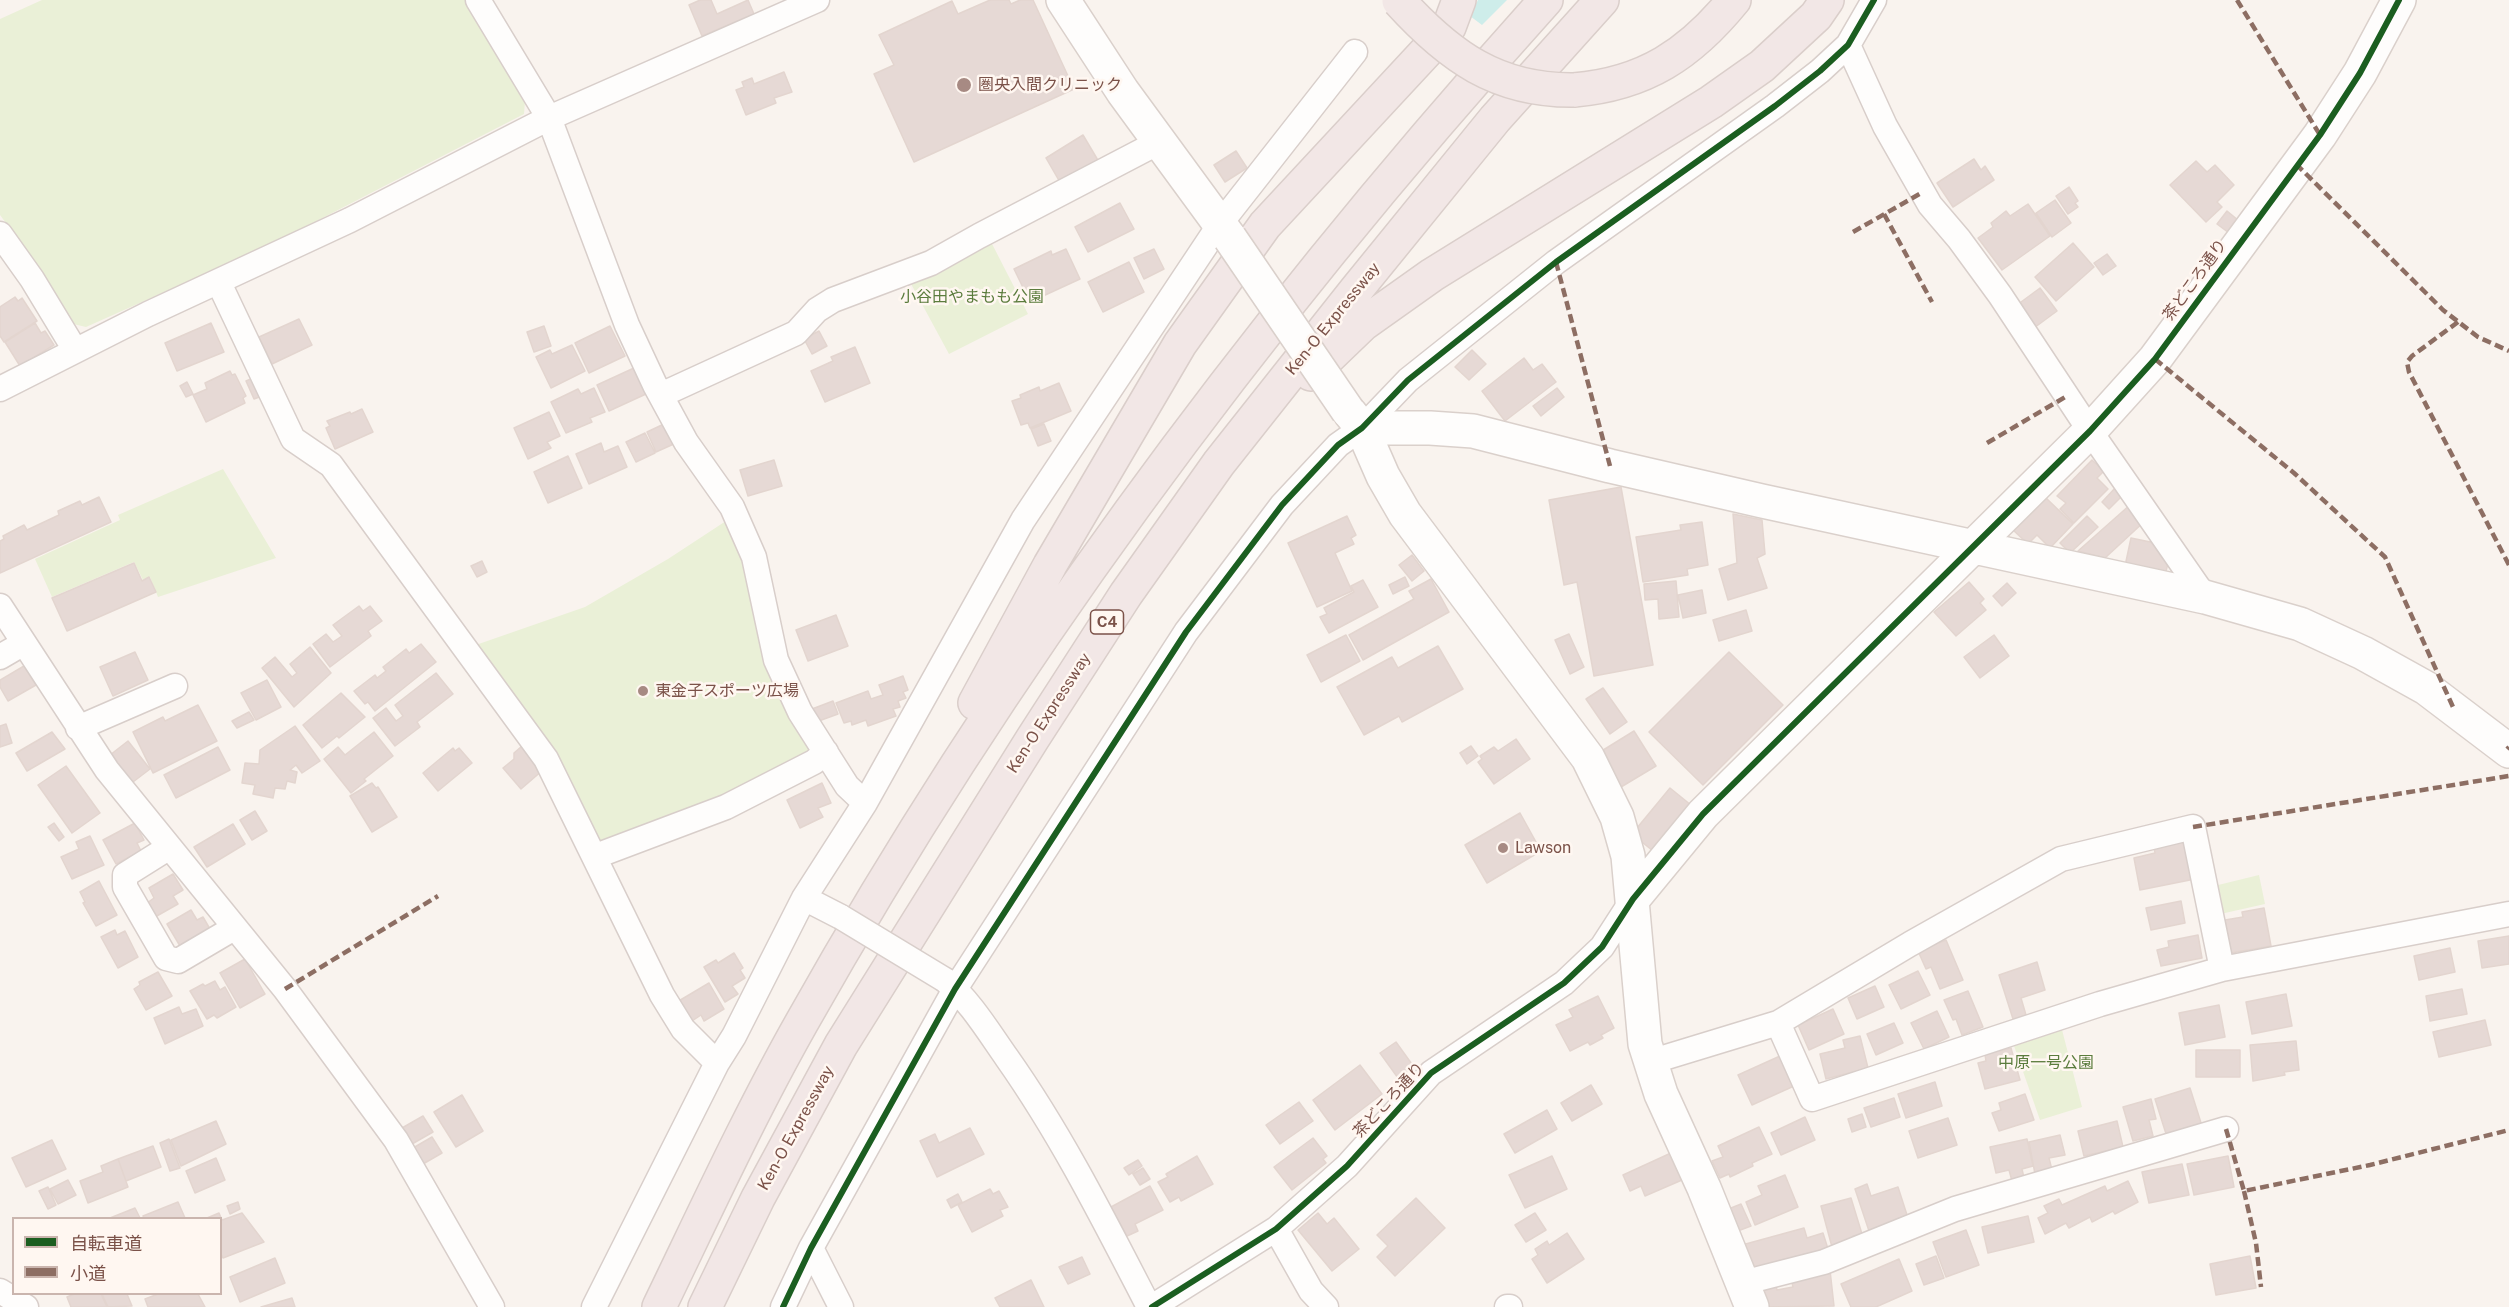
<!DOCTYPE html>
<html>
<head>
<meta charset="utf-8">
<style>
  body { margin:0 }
  #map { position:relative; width:2509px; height:1307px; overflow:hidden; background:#f9f3ee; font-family:"Public Sans","Noto Sans JP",sans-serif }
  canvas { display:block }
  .legend { position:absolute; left:12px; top:1217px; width:210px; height:78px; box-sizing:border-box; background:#fff7f1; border:2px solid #cab5ae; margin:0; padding:8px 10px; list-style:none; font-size:18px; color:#7b5249 }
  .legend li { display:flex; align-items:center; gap:12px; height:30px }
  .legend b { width:30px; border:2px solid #cab5ae }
</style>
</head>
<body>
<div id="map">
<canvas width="2509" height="1307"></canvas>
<ul class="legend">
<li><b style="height:8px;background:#1b5e20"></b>自転車道</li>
<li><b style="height:8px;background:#8d6e63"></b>小道</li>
</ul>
</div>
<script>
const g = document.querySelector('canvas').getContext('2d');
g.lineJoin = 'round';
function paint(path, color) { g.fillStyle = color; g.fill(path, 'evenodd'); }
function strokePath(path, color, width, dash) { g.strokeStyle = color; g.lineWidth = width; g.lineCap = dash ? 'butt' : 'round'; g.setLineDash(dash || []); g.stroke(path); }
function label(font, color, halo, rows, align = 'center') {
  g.font = font + ' "Public Sans","Noto Sans JP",sans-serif'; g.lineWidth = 5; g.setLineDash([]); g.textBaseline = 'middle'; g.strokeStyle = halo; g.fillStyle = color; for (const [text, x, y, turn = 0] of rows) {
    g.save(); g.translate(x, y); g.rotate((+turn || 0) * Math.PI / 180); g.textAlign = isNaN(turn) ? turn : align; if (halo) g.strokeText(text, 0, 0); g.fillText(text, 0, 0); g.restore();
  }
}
paint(new Path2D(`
  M42 0H465L525 101 524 114 274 243 86 327 69 323 37 265 0 215V19Z
  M989 238 1028 314 949 354 910 282Z
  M223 469 276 558 158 597 150 577 143 580 134 562 52 597 35 559 120 520 118 515Z
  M729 519 812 754 728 798 607 846 593 841 470 647 585 607 668 559Z
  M2259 875 2265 904 2216 915 2210 887Z
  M2061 1026 2082 1107 2040 1120 2013 1043Z`), '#eaf0d7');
paint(new Path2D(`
  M1478 0H1507L1482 25 1470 16Z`), '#ceedea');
const building = new Path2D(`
  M700 0H711L717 14 748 0 754 14 702 36 689 5Z
  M990 0H1009L1011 4 1020 0H1033L1074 89 914 162 874 74 894 65 879 35 952 1 958 14Z
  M784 72 792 92 774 98 776 103 746 115 736 90 744 87 742 82 752 78 754 84Z
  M1083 135 1099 162 1061 184 1046 158Z
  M1236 151 1247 168 1225 182 1214 165Z
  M1974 159 1981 170 1985 166 1994 180 1953 207 1937 183Z
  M2196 161 2207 172 2215 165 2234 185 2217 202 2222 207 2206 222 2170 185Z
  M2069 187 2078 201 2075 203 2078 207 2068 214 2056 196Z
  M2055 200 2071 223 2052 237 2036 213Z
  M1120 203 1134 229 1088 252 1075 227Z
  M2028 204 2050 236 2002 270 1978 238 1993 227 1991 223 2006 211 2010 216Z
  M2227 211 2238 220 2229 233 2217 224Z
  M2073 243 2094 267 2056 301 2035 277Z
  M1066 249 1080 279 1030 302 1014 269 1051 251 1052 255Z
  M1154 249 1164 269 1144 279 1134 258Z
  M2107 254 2116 266 2103 275 2094 263Z
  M1129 262 1144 292 1103 312 1088 282Z
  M2040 288 2057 311 2034 328 2017 305Z
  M15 297 18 301 22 298 37 321 4 342 0 336V307Z
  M299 319 312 345 272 364 259 337Z
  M35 323 41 333 45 331 54 345 20 366 5 342Z
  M211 323 224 352 177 371 165 343Z
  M544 326 551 346 534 352 527 332Z
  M610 326 625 356 589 373 575 343Z
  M819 331 827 346 812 354 804 339Z
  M572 345 585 371 551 388 536 357 550 350 552 354Z
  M855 347 870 383 825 402 811 371 833 361 831 357Z
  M1472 350 1486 364 1469 380 1455 367Z
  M1524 358 1533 370 1542 364 1556 382 1505 421 1482 391Z
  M634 368 646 394 609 411 597 385Z
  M230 371 232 375 235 374 246 396 243 398 245 403 206 422 193 395 207 389 205 383Z
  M253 378 262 396 254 399 246 381Z
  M187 382 193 394 186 397 180 386Z
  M1059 383 1071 411 1030 428 1028 423 1021 425 1012 401 1021 398 1020 395 1039 387 1040 391Z
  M594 388 605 412 590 418 592 422 566 433 551 402 578 389 581 394Z
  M1557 388 1564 397 1541 416 1533 406Z
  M362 409 373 432 335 449 326 428 330 426 327 421 350 412 351 414Z
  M549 412 560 436 547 442 551 448 528 459 514 428Z
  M666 423 676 443 656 452 647 432Z
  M1044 424 1051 441 1038 446 1031 429Z
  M645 433 655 453 636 462 626 442Z
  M601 443 604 452 618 446 627 467 589 484 576 454Z
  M568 456 582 488 548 503 534 472Z
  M774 460 782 486 748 496 740 470Z
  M2092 460 2104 471 2097 478 2108 489 2074 523 2060 509 2066 503 2057 496Z
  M1621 487 1653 665 1594 676 1577 582 1564 585 1549 500Z
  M2116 487 2124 494 2109 509 2102 502Z
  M99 497 111 522 0 573V541L4 539 3 536 24 525 27 530 59 515 58 511 80 501 82 505Z
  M2045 497 2073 524 2050 548 2037 535 2028 544 2013 530Z
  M2131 504 2146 520 2105 558 2078 551Z
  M1733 514 1762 520 1765 554 1757 558 1767 588 1728 600 1719 569 1737 563Z
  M1347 516 1356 535 1351 538 1354 544 1335 553 1352 591 1317 607 1288 543Z
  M2087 516 2098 527 2070 553 2060 543Z
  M1702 522 1708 565 1687 569 1688 575 1643 582 1636 537 1681 530 1680 525Z
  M2131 538 2160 544 2171 552 2165 575 2125 566Z
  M1412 555 1424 571 1412 581 1399 565Z
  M482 561 487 572 477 577 471 566Z
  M134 563 142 581 149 577 156 592 67 631 52 598Z
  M1405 577 1409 586 1393 594 1389 585Z
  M1431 579 1449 612 1363 660 1349 635 1414 599 1409 591Z
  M1363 580 1378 607 1329 633 1320 617 1327 614 1324 608 1354 592 1351 586Z
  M1676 581 1679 617 1659 619 1658 599 1645 600 1644 584Z
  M1969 582 1984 599 1980 603 1986 610 1956 636 1934 612Z
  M2007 583 2016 593 2002 606 1993 596Z
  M1702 590 1706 613 1683 618 1678 595Z
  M359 606 363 611 370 606 382 621 368 631 371 636 330 667 313 644 326 634 333 642 342 636 333 625Z
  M1746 610 1752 631 1719 641 1713 620Z
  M836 615 848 646 808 661 796 630Z
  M1569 634 1584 667 1570 674 1555 640Z
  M1346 635 1360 661 1321 682 1307 655Z
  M1994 635 2009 656 1980 678 1964 657Z
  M421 644 436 662 375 711 368 702 365 704 354 691 375 675 377 678 386 671 383 667 406 649 409 653Z
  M1438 646 1463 689 1402 722 1399 716 1364 735 1337 687 1392 657 1398 668Z
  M310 647 331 673 294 707 262 668 275 657 292 677 297 673 290 664Z
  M135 652 148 680 113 696 100 667Z
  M1729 652 1783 705 1703 785 1649 732Z
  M24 666 36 685 8 701 0 687V680Z
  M436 673 453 694 417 722 420 727 395 746 373 718 386 708 396 721 403 716 395 705Z
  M903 676 908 690 903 692 906 698 898 701 900 707 893 709 896 716 868 726 866 720 852 725 851 721 844 723 836 703 868 691 871 699 883 695 879 685Z
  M267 680 281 707 256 720 241 693Z
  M1603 688 1627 722 1610 734 1586 699Z
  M341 693 365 717 339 738 337 736 322 748 303 725Z
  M833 701 838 714 816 722 812 709Z
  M198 705 217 741 153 773 133 732 163 717 165 721Z
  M249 712 254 720 237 728 232 721Z
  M6 724 12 743 0 747V726Z
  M295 726 320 761 302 773 296 765 290 770 297 772 295 783 287 781 285 789 275 788 273 798 253 794 255 785 242 783 245 763 259 764 260 750Z
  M1634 731 1656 766 1621 787 1600 752Z
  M52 732 65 749 27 771 16 753Z
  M374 732 393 756 364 779 366 781 351 793 324 759 338 747 345 755Z
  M1516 739 1530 759 1494 784 1478 762 1482 759 1480 756 1494 747 1498 751Z
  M128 741 150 769 133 782 110 755Z
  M522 746 543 770 521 789 503 768 514 759V753Z
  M1471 746 1478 756 1467 764 1460 753Z
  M218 747 230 770 176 798 164 775Z
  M453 748 455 751 459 748 472 763 438 791 423 773Z
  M66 766 100 813 72 833 38 785Z
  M372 783 376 788 378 787 397 817 372 832 350 796Z
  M822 783 831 803 818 808 823 817 800 828 787 800Z
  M1670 788 1691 805 1653 851 1632 834Z
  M255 811 267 831 252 840 240 820Z
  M1520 813 1541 851 1487 883 1465 845Z
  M54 823 64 837 59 841 48 827Z
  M135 823 144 840 137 843 141 851 116 864 103 840Z
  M233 824 245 844 207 867 194 847Z
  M90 836 104 865 72 879 61 857 79 849 76 842Z
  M2187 840 2195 879 2140 890 2134 858 2155 853 2154 847Z
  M173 874 183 890 173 896 178 904 155 917 147 903 154 898 149 888Z
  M99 881 117 915 96 926 83 903 85 902 80 892Z
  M2181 901 2185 923 2151 930 2146 908Z
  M2264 908 2271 946 2231 953 2225 920 2243 917 2242 912Z
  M191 910 197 920 203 917 210 929 180 946 167 924Z
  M115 930 117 935 125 931 138 957 118 968 101 937Z
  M2198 935 2202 958 2161 966 2157 950 2169 947 2168 941Z
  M2509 936V964L2482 968 2478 941Z
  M1946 940 1963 980 1940 989 1931 967 1926 969 1918 951Z
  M2450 948 2455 972 2419 980 2414 956Z
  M734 953 743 968 740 970 745 978 732 986 738 994 725 1002 704 967 716 960 718 963Z
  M245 959 265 994 240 1008 220 973Z
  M2037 962 2045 990 2021 998 2026 1015 2013 1019 1999 975Z
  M1918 971 1930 995 1901 1009 1889 985Z
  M158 972 172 996 146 1010 134 989 140 985 139 982Z
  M215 981 220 990 225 987 236 1007 217 1018 214 1015 207 1019 190 991 203 984 205 986Z
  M709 983 724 1009 704 1021 701 1015 689 1023 677 1002Z
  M1875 986 1884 1007 1857 1019 1848 998Z
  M2462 989 2467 1014 2430 1021 2426 996Z
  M1968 991 1983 1027 1962 1035 1956 1019 1953 1020 1944 1000Z
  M2286 994 2292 1026 2252 1034 2246 1002Z
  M1598 996 1614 1028 1601 1035 1603 1038 1590 1045 1588 1042 1570 1051 1556 1025 1573 1017 1569 1010Z
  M2219 1005 2225 1037 2185 1045 2179 1013Z
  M179 1007 182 1014 196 1009 203 1026 165 1044 154 1018Z
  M1833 1009 1844 1034 1809 1050 1798 1025Z
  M1937 1011 1949 1037 1924 1049 1911 1023Z
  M2485 1020 2491 1045 2439 1057 2433 1032Z
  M1894 1023 1903 1043 1876 1055 1867 1034Z
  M1860 1036 1868 1068 1826 1079 1820 1054 1845 1048 1843 1040Z
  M2296 1041 2299 1070 2284 1072 2285 1075 2253 1081 2250 1045Z
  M1396 1042 1414 1067 1398 1078 1380 1053Z
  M2011 1048 2020 1080 1985 1089 1978 1063 1986 1061 1985 1055Z
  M2196 1050H2240V1077H2196Z
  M1780 1056 1794 1086 1752 1105 1738 1075Z
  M1360 1065 1382 1094 1335 1130 1313 1100Z
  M1935 1082 1942 1106 1906 1118 1898 1094Z
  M1591 1085 1602 1104 1572 1121 1561 1103Z
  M2190 1088 2202 1126 2167 1137 2155 1099Z
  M2025 1094 2034 1120 1999 1131 1992 1113 2001 1110 1999 1103Z
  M462 1095 483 1131 456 1147 434 1112Z
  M1894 1098 1900 1117 1871 1127 1864 1108Z
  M2151 1099 2156 1119 2149 1120 2153 1136 2133 1141 2123 1107Z
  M1299 1102 1313 1121 1280 1144 1266 1125Z
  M1547 1110 1557 1129 1515 1153 1504 1134Z
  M1862 1114 1866 1127 1852 1132 1848 1119Z
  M423 1116 433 1132 412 1144 402 1128Z
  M1805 1117 1815 1140 1781 1155 1771 1133Z
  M1948 1118 1957 1145 1918 1158 1909 1131Z
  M216 1121 226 1144 181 1166 171 1140Z
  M2117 1121 2123 1147 2084 1156 2078 1131Z
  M1759 1127 1772 1154 1752 1163 1753 1166 1730 1177 1729 1174 1720 1178 1712 1161 1723 1157 1718 1146Z
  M970 1128 984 1154 937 1177 920 1141 935 1134 939 1143Z
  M2060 1135 2065 1155 2049 1158 2052 1170 2035 1174 2029 1142Z
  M432 1137 442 1153 423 1164 413 1148Z
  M1313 1138 1327 1156 1323 1159 1326 1163 1292 1190 1274 1167Z
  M169 1139 180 1168 170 1171 160 1143Z
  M2027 1139 2033 1166 2022 1169 2024 1178 2012 1181 2009 1170 1996 1173 1990 1147Z
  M52 1140 66 1169 26 1187 12 1158Z
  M153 1146 161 1167 126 1181 118 1159Z
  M1671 1153 1682 1180 1645 1196 1641 1186 1630 1191 1623 1175Z
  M1197 1156 1213 1184 1181 1201 1179 1197 1170 1202 1158 1182 1168 1177 1166 1174Z
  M1552 1156 1567 1189 1525 1208 1509 1175Z
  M2228 1156 2234 1187 2194 1195 2187 1164Z
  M216 1158 225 1180 195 1193 186 1171Z
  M118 1159 128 1187 88 1203 80 1181 103 1172 101 1166Z
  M1138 1160 1142 1166 1129 1175 1124 1168Z
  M2182 1164 2189 1195 2149 1203 2142 1172Z
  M1143 1168 1150 1179 1140 1185 1133 1174Z
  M1785 1175 1798 1207 1755 1225 1746 1202 1762 1195 1758 1186Z
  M68 1180 76 1195 58 1204 50 1189Z
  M2128 1181 2138 1202 2115 1214 2113 1211 2092 1222 2090 1217 2069 1228 2066 1223 2045 1234 2038 1218 2048 1213 2044 1206 2059 1199 2062 1205 2105 1186 2107 1191Z
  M1867 1184 1871 1196 1898 1187 1908 1218 1869 1231 1855 1189Z
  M1150 1186 1163 1210 1135 1224 1138 1231 1127 1236 1111 1207Z
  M48 1187 56 1205 48 1209 39 1191Z
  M990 1189 993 1194 999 1191 1008 1207 1000 1210 1003 1216 972 1232 958 1205Z
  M958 1194 962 1202 951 1208 947 1200Z
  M1416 1198 1445 1228 1395 1276 1377 1257 1388 1246 1377 1235Z
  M1851 1198 1862 1234 1853 1236 1854 1241 1832 1247 1821 1206Z
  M178 1202 185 1218H144L143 1216Z
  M238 1202 240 1209 230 1214 227 1206Z
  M1741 1204 1751 1226 1735 1232 1726 1210Z
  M135 1208 140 1218H110Z
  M219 1213 222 1220 242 1213 264 1242 223 1258 220 1252V1218H207Z
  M1318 1213 1327 1224 1334 1218 1359 1249 1332 1271 1298 1230Z
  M1535 1213 1546 1230 1526 1242 1515 1225Z
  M2028 1216 2034 1242 1988 1253 1982 1227Z
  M1804 1228 1807 1238 1823 1233 1828 1249 1750 1272 1742 1245Z
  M1966 1230 1979 1265 1946 1277 1933 1242Z
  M1567 1233 1584 1259 1547 1283 1532 1259 1538 1255 1535 1249 1547 1241 1549 1245Z
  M1936 1256 1944 1278 1924 1285 1916 1264Z
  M2250 1256 2256 1288 2216 1295 2210 1264Z
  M1082 1257 1090 1274 1068 1284 1059 1267Z
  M275 1258 285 1283 240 1302 230 1277Z
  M1899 1259 1912 1291 1876 1307H1851L1841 1284Z
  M1830 1270 1834 1306 1766 1307 1761 1289 1776 1286 1777 1290 1793 1287 1791 1279Z
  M1031 1280 1044 1307H1000L995 1298Z
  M74 1294H101L107 1307H71L67 1297Z
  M102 1294H127L132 1306 108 1307Z
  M158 1294H198L205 1307H148L145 1299Z
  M292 1298 295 1307H261Z`);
paint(building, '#e6d9d5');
strokePath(building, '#e3d5cf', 1.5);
const street = new Path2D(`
  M478 0 549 118 627 325 655 385 686 442 732 507 754 557 776 660 800 712 847 786 865 803
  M1848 45 1885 126 1930 205 1959 239 2000 295 2090 431 2205 597
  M0 234 32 279 75 350
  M219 283 293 439 331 465 546 759 662 995 683 1029 717 1063
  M0 389 148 314 350 220 549 118 817 0
  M661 395 796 333 817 310 833 300 931 263 979 236 1159 142
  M0 606 107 770 285 989 396 1140 492 1307
  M0 657 24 643
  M78 728 175 686
  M168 848 125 875V887L166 958 178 961 234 928
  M596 856 726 807 814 762 826 752
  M804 898 841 917
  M945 980C970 1001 988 1031 1007 1058 1062 1136 1105 1222 1149 1307
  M1778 1023 1910 944 2061 859 2193 827 2222 969
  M1650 1062 1778 1023 1812 1099 2100 1004 2222 969 2509 914
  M1276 1229 1311 1291 1326 1307
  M811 1248 841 1307
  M1742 1283 1824 1262 1955 1209 2226 1129
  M0 1291 26 1307
  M594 1307 717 1063 734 1036 804 898 865 803 1023 520 1220 224 1355 52
  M783 1307 811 1248 955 989 1186 632 1282 505 1338 445 1362 428 1408 380 1556 262 1775 106 1820 71 1848 45 1874 0
  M1152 1307 1276 1229 1347 1166 1431 1073 1564 983 1602 947 1633 899
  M1507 1307H1510`);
const secondary = new Path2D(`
  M1063 0 1123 92 1230 238
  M1350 413 1362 428 1383 476 1405 514 1588 758 1617 817 1628 856 1645 1044 1661 1094 1704 1188 1752 1307
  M1362 428H1430L1473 431 1610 466 1762 501 2205 597 2300 624 2363 653 2426 688 2509 751
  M1633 899 1703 814 2090 431 2155 359 2320 135 2360 73 2399 0`);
const highway = new Path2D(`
  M1574 90C1645 84 1690 54 1734 0
  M1311 374 1363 324 1432 275 1711 102 1762 66 1816 16 1827 0
  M975 703 1050 565 1180 344 1265 225 1449 27 1459 0
  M659 1307C705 1212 750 1114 802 1022 1009 654 1264 313 1546 0
  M705 1307 758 1198 841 1045 1033 738 1126 594 1219 463 1356 290 1495 119 1602 0`);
strokePath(street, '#d8ceca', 27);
strokePath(secondary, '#dad0cb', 36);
strokePath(highway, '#daceca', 36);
strokePath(street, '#fefdfc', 24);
strokePath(secondary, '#fefdfc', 33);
strokePath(highway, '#f2e7e6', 33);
const streetBridge = new Path2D(`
  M841 917 945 980`);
const secondaryBridge = new Path2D(`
  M1230 238 1348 411`);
const highwayBridge = new Path2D(`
  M1399 1C1449 56 1497 91 1574 90`);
strokePath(streetBridge, '#d8ceca', 27, []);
strokePath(secondaryBridge, '#dad0cb', 36, []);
strokePath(highwayBridge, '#daceca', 36, []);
strokePath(streetBridge, '#fefdfc', 24);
strokePath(secondaryBridge, '#fefdfc', 33);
strokePath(highwayBridge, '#f2e7e6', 33);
strokePath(new Path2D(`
  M2237 0 2320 135
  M2296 164 2443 310 2478 337 2509 351
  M1884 214 1932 302
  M1853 232 1923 192
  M1556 262 1610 466
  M2458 322 2412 356 2407 362 2409 372 2509 565
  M2155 359 2294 473 2385 557 2453 707
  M1987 443 2067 396
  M2507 749 2509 747
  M2193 827 2509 776
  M285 989 438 896
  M2226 1129 2244 1191 2370 1165 2509 1130
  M2244 1191 2256 1243 2261 1287`), '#8d6e63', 4.5, [9, 4.5]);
strokePath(new Path2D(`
  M783 1307 811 1248 955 989 1186 632 1282 505 1338 445 1362 428 1408 380 1556 262 1775 106 1820 71 1848 45 1874 0
  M1152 1307 1276 1229 1347 1166 1431 1073 1564 983 1602 947 1633 899 1703 814 2090 431 2155 359 2320 135 2360 73 2399 0`), '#1b5e20', 6);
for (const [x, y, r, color] of [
  [964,85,8,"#a78a83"],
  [643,691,6,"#a78a83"],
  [1503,848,6,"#a78a83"]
]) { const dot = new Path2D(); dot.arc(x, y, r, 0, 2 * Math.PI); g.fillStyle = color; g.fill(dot); strokePath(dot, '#fff7f1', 2); }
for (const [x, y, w] of [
  [1107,622,33]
]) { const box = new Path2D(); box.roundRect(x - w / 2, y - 12, w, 24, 4.5); g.fillStyle = '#fff7f1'; g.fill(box); strokePath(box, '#7b5249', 1.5); }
label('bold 15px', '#7b5249', null, [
  ["C4",1107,622]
]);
label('16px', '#7b5249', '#fff7f1', [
  ["圏央入間クリニック",978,85],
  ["東金子スポーツ広場",655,691],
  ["Lawson",1515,848]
], 'left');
label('16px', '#7b5249', '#fff7f1', [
  ["茶どころ通り",2195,280,-54],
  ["Ken-O Expressway",1333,319,-51],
  ["Ken-O Expressway",1049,713,-57],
  ["茶どころ通り",1389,1100,-47],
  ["Ken-O Expressway",796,1128,-61]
]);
label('16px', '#5b7c3d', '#fff7f1', [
  ["小谷田やまもも公園",972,297],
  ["中原一号公園",2046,1063]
]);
</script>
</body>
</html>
